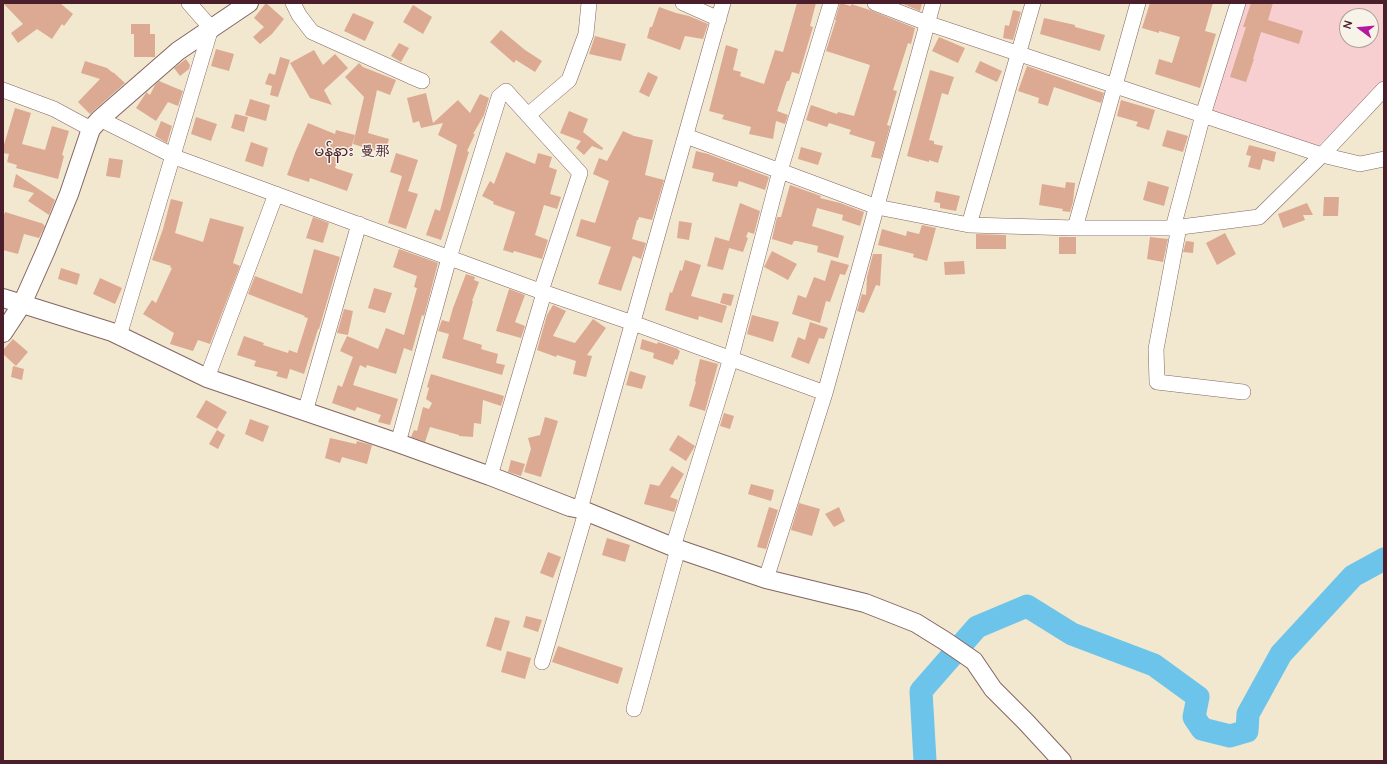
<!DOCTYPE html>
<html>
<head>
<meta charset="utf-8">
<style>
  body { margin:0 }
  #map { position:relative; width:1387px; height:764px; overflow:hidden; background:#f2e7cf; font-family:"Architects Daughter",sans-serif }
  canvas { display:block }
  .frame { position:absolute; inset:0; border:4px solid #4a1f2b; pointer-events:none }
  .north { position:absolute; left:1339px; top:8px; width:40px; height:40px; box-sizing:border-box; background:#f7f3e8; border:1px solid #b29e9c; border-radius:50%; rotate:286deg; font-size:11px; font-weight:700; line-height:16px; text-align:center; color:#4a1f2b }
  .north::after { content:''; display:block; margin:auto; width:14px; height:18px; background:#b5179e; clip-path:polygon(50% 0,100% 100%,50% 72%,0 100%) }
</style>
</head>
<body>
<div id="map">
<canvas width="1387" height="764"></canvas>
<div class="frame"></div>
<div class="north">N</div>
</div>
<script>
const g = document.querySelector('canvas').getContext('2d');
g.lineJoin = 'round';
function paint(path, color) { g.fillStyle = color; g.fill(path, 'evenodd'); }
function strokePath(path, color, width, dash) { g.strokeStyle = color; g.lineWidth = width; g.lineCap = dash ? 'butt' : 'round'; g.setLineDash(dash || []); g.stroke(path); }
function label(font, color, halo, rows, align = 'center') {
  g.font = font + ' "Architects Daughter","LXGW WenKai TC","Noto Sans Myanmar",sans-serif'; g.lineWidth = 3; g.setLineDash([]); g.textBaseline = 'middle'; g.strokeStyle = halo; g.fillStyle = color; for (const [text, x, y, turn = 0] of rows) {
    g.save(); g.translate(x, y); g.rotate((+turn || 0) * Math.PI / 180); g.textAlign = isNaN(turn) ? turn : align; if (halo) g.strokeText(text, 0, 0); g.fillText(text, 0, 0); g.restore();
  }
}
paint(new Path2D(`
  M1246 3H1384V83L1318 146 1213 111ZM1347 16H1371V40H1347Z`), '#f7cfd1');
strokePath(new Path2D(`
  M925 761 921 691 977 627 1027 606 1072 634 1154 665 1198 697 1194 717 1202 729 1230 736 1247 731 1248 714 1281 654 1353 576 1384 559`), '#6cc4ea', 23);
paint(new Path2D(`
  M3 3H60L73 14 64 26 62 24 52 39 37 29 18 43 11 33 23 24Z
  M266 3 284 19 272 34 260 44 253 37 264 27 254 18Z
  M797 3H816L810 26 813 27 799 74 792 72 789 81H787L777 111 788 115 785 124 776 121 773 139 749 134 751 127 722 119 724 115 709 111 726 45 738 49 733 70 741 72 740 76 764 84 775 50 783 52Z
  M840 3 851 6V4L870 10 915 28 911 44 908 43 893 90 897 91 887 125 890 126 881 159 871 157 875 142 849 134 851 130 829 123 827 127 806 120 811 105 837 114 838 112 854 116 870 65 826 51 836 20H835Z
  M904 3H922L920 11 903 4Z
  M1150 3H1213L1205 31 1216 34 1200 88 1155 74 1159 59 1172 63 1180 37 1159 31V33L1142 28Z
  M1251 3H1273L1268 20 1303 31 1299 44 1261 32 1253 59H1254L1246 82 1230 77 1246 27H1243Z
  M413 5 432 17 423 34 403 22Z
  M659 7 676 13 689 16 708 24 703 39 685 36 680 50 647 38 650 27H652Z
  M1013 10 1021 12 1013 40 1003 38 1005 25 1009 26Z
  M353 13 374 22 365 41 344 31Z
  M1044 18 1075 25V27L1105 35 1100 51 1040 34Z
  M131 24H150V34H155V57H134V34H131Z
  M501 30 525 50 542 61 535 72 516 60 514 63 490 42Z
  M595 36 626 44 621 61 589 54Z
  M939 37 965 48 958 63 932 51Z
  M399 43 409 48 401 62 391 56Z
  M216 49 234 54 229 71 211 66Z
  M314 50 323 65 335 54 348 68 324 90 332 105 310 98 290 63Z
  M280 57 290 60 278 97 270 95 272 86 265 84 269 73 275 75Z
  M186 59 190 65 189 69 180 76 174 68Z
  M85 61 107 68 113 73V72L125 83 90 114 78 102 100 79 81 73Z
  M980 61 1002 71 997 82 975 72Z
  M359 63 363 67 396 80 390 95 377 90 368 133 389 139 385 154 353 144 364 97 345 77Z
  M1027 66 1104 93 1101 103 1054 87 1048 106 1038 103 1039 98 1018 91Z
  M930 70 954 77 948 95 942 93 929 140 934 141V144L943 146 938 163 929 160V162L907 156Z
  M648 72 658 77 649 97 639 92Z
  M159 81 183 91 178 106 168 102 156 121 136 108 146 93V92L150 95 155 85Z
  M426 93 433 123 458 100 470 113 480 94 489 98 484 115 473 134H475L467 151 469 152 441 240 426 235 435 209 440 211 457 145 438 135 443 123 421 128 419 121 413 123 407 98Z
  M250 99 270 105 266 121 245 115Z
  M1121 100 1155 110 1149 130 1136 126 1138 122 1117 116Z
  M15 108 31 113 22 144 45 150 52 126 69 131 62 155 64 156 58 179 16 168 17 165 7 162 9 154 3 153V148Z
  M569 111 588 119 583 132 603 148 602 150 592 146 584 155 576 148 581 141 560 133Z
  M235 114 248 117 244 132 231 128Z
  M196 117 217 124 211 141 191 134Z
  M161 121 172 126 167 143 155 136Z
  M308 123 335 134 336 130 355 135 350 152 340 149 335 168 353 174 347 191 310 178 309 182 287 175 295 153Z
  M1167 130 1188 136 1183 152 1162 146Z
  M623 131 634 136 653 140 645 175 664 180 652 220 639 217 638 220H637L632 239 646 243 641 259 633 256 621 291 598 284 611 247 576 236 581 219 595 223 609 181 593 174 599 158 607 161Z
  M251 142 268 148 263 167 245 161Z
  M1249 145 1276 152 1274 162 1263 159 1260 170 1248 167 1251 156 1246 155Z
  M801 147 822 153 818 165 798 159Z
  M696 151 708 154 769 177 765 190 739 181 737 187 712 181 714 173 692 168Z
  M506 152 535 164 538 153 552 157 549 167 557 170 550 194 561 197 557 209 544 205 535 235 548 240 542 259 514 251 513 253 503 250 515 212 493 204 494 202 482 196 490 181 494 184Z
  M396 153 418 160 408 191 418 194 406 229 388 223 402 176 390 172Z
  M109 158 123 160 120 178 106 176Z
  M16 174 55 200 49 215 28 201 34 193 13 187Z
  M1148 181 1169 187 1164 206 1143 200Z
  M1066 182 1075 183 1073 202 1070 212 1062 211 1063 209 1039 205 1042 184 1065 188 1064 195Z
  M790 185 821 196 820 198 840 203 864 212 860 226 842 220 843 215 817 208 812 226 844 236 838 258 817 252 818 246 797 241H794L792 245 772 239 777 217H781Z
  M936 191 960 196 956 211 940 208V203L934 202Z
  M1324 197H1339L1338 216H1323Z
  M171 199 183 202 175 233 203 242 210 218 244 227 233 263 240 266 210 344 198 340 193 351 170 344 174 333 143 314 152 300 156 303 172 268H170L171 266 152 260 163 229Z
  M740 203 760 211 754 234 748 232 746 237 748 238 743 252 729 248 723 270 707 266 715 237 729 241Z
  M1307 203 1313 215H1303L1305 220 1283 228 1278 214Z
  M5 212 44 224 43 225 45 226 39 238 24 234 18 254 3 250V218Z
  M313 217 329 223 323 243 306 238Z
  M679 221 692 223 689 240 677 238Z
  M922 225 936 228 927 261 913 257 914 254 878 245 882 229 906 236 907 231 919 234Z
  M1225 233 1236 254 1217 265 1206 243Z
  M976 234 1006 235V249H976Z
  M1059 237H1076V254H1059Z
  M1150 237 1168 239 1163 262 1147 259Z
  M1186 241 1194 242 1193 253 1183 252Z
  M314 249 340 257 319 329H318L304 374 290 369 287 379 276 376 278 372 254 366 256 361 237 355 244 336 264 343 263 345 288 353 289 350 297 353 308 318 304 317 305 316 248 294 255 276 302 294Z
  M399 249 438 263 424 316 422 315 412 351 404 348 396 374 367 365 366 368 360 365 353 385 398 399 390 425 378 422 381 415 357 407 355 411 332 403 338 385 342 387 353 357 340 351 347 336 378 349 386 328 404 335 417 288 414 287 417 276 393 267Z
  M772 251 797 264 788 280 764 267Z
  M873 254H882L880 286 876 285 864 313 857 311 862 294 866 295 867 277Z
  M685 260 701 265 691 296 727 306 722 323 699 316 698 320 665 310 670 292 672 293 680 270 682 271Z
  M831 260 849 265 845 275 840 274 830 302 826 301 820 323 792 314 798 295 806 298 814 277 825 281Z
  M964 261 965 274 945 275 944 262Z
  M61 268 80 274 77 285 58 279Z
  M466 274 475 277 474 280 479 282 472 301H473L463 339 482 345 481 349 498 354 496 363 505 365 502 375 442 358 449 334 438 331 442 320 449 322 453 308Z
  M100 278 122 288 115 304 93 294Z
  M374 288 392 293 385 313 368 308Z
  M509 289 525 295 515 322 525 326 521 338 496 331Z
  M723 293 734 295 731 306 720 303Z
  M553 305 566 311 553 336 575 343 593 319 606 328 587 355 592 356 586 377 573 374 576 361 557 355 556 357 537 350 547 315Z
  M344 309 353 311 348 335 337 333Z
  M752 315 779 322 773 342 747 334Z
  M810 322 828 328 824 339 819 338 809 364 791 357 798 337 805 340Z
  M13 339 28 352 16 366 3 354V350Z
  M642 339 657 344 658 342 678 349V350L680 351 677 360 675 359 673 365 653 358 654 353 640 349Z
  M700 359 718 364 705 411 689 406 696 382 695 381Z
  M13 366 24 369 22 380 11 377Z
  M630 371 646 376 642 389 626 385Z
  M431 374 504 396 501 406 483 400 481 424 474 423 473 437 459 436V435L430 427 425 442 411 437 414 430 417 431 423 407 429 409 432 403 426 399 429 388 427 387Z
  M206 400 227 412 217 429 196 417Z
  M724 413 734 416 730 429 720 426Z
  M545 417 558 421 541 477 524 472 531 449 528 438 540 435Z
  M250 419 269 426 263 442 245 434Z
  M217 430 225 435 218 449 209 444Z
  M678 435 695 446 686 461 669 450Z
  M330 438 356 444 357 441 372 445 367 464 342 457 340 463 325 458Z
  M511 460 525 464 521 476 508 472Z
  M672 466 684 474 670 497 678 500 674 512 644 504 650 484 659 486Z
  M751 484 774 490 771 501 748 494Z
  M799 503 820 509 812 536 791 530Z
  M769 507 778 510 766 549 757 547Z
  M839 507 845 521 834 527 825 514Z
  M607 538 630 545 625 562 602 555Z
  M548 552 561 557 553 578 540 573Z
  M526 616 542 620 538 632 523 627Z
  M495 617 510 621 501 651 486 646Z
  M558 646 623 668 618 684 552 662Z
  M507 651 531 658 525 679 501 672Z`), '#dcaa92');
const minor = new Path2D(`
  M293 3 299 15 312 32 410 76 422 81
  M683 3 719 19
  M875 3 927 23 1322 155 1360 164 1384 159
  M3 90 54 109 91 129
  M528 115 569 80 586 34 589 3
  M100 119 180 159 537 290 633 323 825 393
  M686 136 877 207 969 225 1075 228H1173L1259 217 1322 155 1384 89
  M969 225 1033 3
  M1179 227 1156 349 1157 382 1243 392
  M1075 228 1138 3
  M1173 228 1203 115 1238 3
  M119 336 211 28 189 3
  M207 378 276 194
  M305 412 359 224
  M398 443 449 258 499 97 506 91 580 173 541 291
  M490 476 544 293
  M580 509 723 3
  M673 547 731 358 780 171 831 3
  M766 579 825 393 933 3
  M542 662 586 512
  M634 709 678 549`);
const tertiary = new Path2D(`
  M3 298 112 332 207 378 398 443 490 476 570 507 580 509 678 549 766 579 865 603 916 623 945 641 974 661 993 689 1026 722 1062 761
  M3 333 22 304 46 250 69 194 91 129 100 119 178 51 249 3`);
strokePath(minor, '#856564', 16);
strokePath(tertiary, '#856564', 20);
strokePath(minor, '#fff', 15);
strokePath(tertiary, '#fff', 18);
label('15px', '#4a1f2b', '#f7f3e8', [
  ["မန်နား 曼那",352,153]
]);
</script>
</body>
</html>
